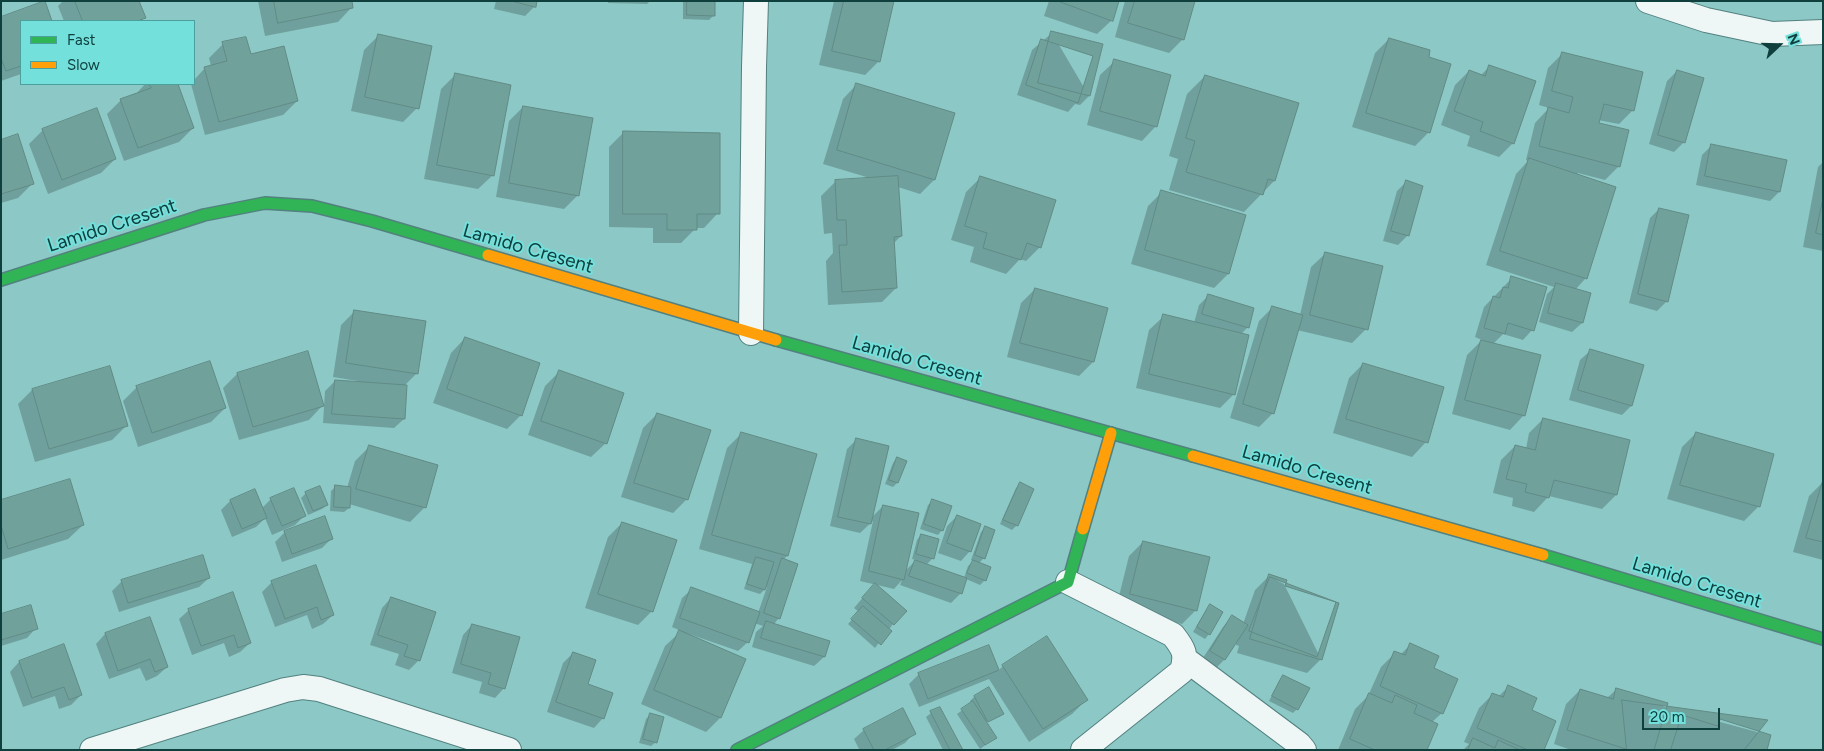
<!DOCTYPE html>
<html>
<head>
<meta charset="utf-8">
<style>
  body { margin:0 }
  #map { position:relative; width:1824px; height:751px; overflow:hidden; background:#8cc8c5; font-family:Figtree,sans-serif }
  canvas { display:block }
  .frame { position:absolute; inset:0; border:2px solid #0f403e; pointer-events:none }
  .legend { position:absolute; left:20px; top:20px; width:175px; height:65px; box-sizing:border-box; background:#73e0dc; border:1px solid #4ba09d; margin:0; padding:6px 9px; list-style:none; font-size:15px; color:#0f403e }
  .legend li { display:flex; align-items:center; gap:10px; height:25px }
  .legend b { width:25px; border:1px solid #4ba09d }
  .north { position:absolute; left:1754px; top:20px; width:50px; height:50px; -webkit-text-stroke:4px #73e0dc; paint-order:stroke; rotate:69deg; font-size:14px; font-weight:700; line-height:20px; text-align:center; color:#0f403e }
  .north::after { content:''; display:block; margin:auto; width:18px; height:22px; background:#0f403e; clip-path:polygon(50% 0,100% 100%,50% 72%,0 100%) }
  .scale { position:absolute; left:1642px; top:708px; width:78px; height:22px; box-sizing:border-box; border:2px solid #0f403e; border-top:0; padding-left:6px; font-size:15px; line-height:18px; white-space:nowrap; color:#0f403e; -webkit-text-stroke:4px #73e0dc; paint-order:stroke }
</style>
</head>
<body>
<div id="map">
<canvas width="1824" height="751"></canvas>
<div class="frame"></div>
<ul class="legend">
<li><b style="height:6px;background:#30b455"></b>Fast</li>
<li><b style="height:6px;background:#ff9f0a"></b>Slow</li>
</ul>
<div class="north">N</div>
<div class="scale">20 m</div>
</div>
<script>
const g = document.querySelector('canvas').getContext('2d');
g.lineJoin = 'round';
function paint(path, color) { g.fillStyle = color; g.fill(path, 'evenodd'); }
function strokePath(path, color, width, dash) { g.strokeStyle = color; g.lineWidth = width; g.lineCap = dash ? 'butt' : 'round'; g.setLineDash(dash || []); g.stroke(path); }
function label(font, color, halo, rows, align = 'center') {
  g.font = font + ' Figtree,sans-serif'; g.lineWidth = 4; g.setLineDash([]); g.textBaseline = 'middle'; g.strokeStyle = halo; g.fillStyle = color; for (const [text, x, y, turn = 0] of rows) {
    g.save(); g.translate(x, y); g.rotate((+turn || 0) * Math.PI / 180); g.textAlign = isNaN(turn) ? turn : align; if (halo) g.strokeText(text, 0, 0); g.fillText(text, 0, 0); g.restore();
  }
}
paint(new Path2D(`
  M63 1H138L144 18 141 21H64L58 6Z
  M258 1H351L352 7 338 22 265 36Z
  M496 1H536L535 6 525 16 494 9Z
  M608 1H650L647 4 608 3Z
  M683 1H713L714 15 709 20 683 19Z
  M834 1H893L879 61 865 75 819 65Z
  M1049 1H1117L1112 20 1097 34 1044 16Z
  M1125 1H1194L1183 39 1169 53 1115 37Z
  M44 2 51 21H21V74L1 81V18Z
  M1052 33 1089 96 1080 105 1075 104 1068 112 1017 95 1032 50Z
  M378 36 417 108 403 122 351 111 364 50Z
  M1389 39 1429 132 1415 146 1352 127 1375 53Z
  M223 44 250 56 297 101 283 115 205 135 191 84H194V80L205 68 211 66 209 58Z
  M1562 54 1633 110 1619 124 1598 120 1597 123 1619 166 1605 180 1578 173 1577 175 1615 188 1585 279 1575 290 1582 323 1572 332 1539 322 1547 294 1554 287 1486 265 1516 174 1528 161 1526 160 1535 123 1549 108 1539 105 1548 68Z
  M1115 61 1156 126 1142 141 1087 125 1100 75Z
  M1490 66 1513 143 1499 157 1467 146 1470 136 1441 125 1455 85 1469 71 1481 75Z
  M1677 71 1684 142 1674 152 1649 144 1667 81Z
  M455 75 493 175 478 189 424 179 441 89Z
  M1205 76 1297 104 1274 181 1244 212 1169 190 1178 159 1169 156 1187 94Z
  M145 84H162V86L177 84 193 128 179 142 124 161 107 114 121 100 135 95Z
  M857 84 934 180 920 194 898 187 901 236 893 244 896 288 882 302 828 305 826 261 833 253 832 233 824 234 821 196 835 182 873 179 823 164 843 99Z
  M523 107 578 195 564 209 496 197 509 121Z
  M43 130 115 159 101 173 48 194 29 144Z
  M623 133 718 213 704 228H696L681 243H653V228L609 227V147Z
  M1 141 32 184 18 198 1 203Z
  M1712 145 1786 161 1779 192 1770 201 1696 185 1702 155Z
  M1823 162V251L1803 247 1818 167Z
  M980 178 1040 247 1026 261 1020 259 1006 274 970 262 974 247 951 240 966 192Z
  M1406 182 1408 235 1398 245 1383 241 1397 191Z
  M1162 192 1228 274 1214 288 1131 264 1148 206Z
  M1659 209 1667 301 1657 311 1629 303 1650 218Z
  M1326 253 1366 329 1352 343 1297 330 1273 413 1259 427 1230 418 1259 321 1273 307 1300 315 1311 267Z
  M1512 278 1532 330 1523 340 1503 334 1493 344 1524 415 1510 430 1452 414 1467 355 1482 340 1475 337 1484 307Z
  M1035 289 1107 309 1093 362 1079 376 1007 357 1021 303Z
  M1209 295 1248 327 1241 334 1234 394 1220 408 1136 388 1149 330 1164 316 1194 323 1199 305Z
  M355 311 417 373 404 386V419L394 428 323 423 325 391 335 381 358 383V381L333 377 341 325Z
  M465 338 521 415 507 429 433 403 451 353Z
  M1590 351 1631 406 1622 415 1569 400 1580 360Z
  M1363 364 1426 442 1412 457 1333 433 1349 378Z
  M559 372 606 443 591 457 528 435 545 386Z
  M237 374 323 405 309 420 239 440 223 388Z
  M137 387 225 408 211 422 138 447 123 401Z
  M32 390 126 426 112 440 35 462 18 404Z
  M657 414 687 499 673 513 621 497 643 428Z
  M1543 419 1616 495 1602 509 1549 496 1534 512 1512 506 1513 498 1493 493 1501 460 1515 446 1526 449 1529 433Z
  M1696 433 1773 455 1758 507 1744 521 1667 499 1682 447Z
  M741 434 815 455 787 556 783 560 779 618 773 625 828 642 824 657 814 666 752 647 756 632 763 626 754 623 748 642 738 651 689 634V636L744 660 720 718 706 732 641 704 665 646 681 631 672 627 682 598 692 589 758 613 767 587 760 594 744 589 752 564 699 549 727 448Z
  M857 439 871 518 883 506 905 571 916 560 912 559 917 540 921 535 937 540 932 559 926 565 964 578 968 566 974 561 971 560 981 532 985 528 984 558 979 563 985 580 980 585 966 579 961 593 951 603 900 585 902 580 894 589 860 581 873 521 860 533 830 526 847 449Z
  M369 447 424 508 410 522 349 504V508L344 512 330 511 331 491 336 486 347 488 355 461Z
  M897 458V483L893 487 885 484 893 463Z
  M1823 482V560L1793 552 1809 496Z
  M1020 484 1017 525 1012 530 1000 524 1016 488Z
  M306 493 327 505 322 509 308 515 301 498Z
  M271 499 304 516 295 525 272 535 265 518 256 527 232 537 221 510 230 501 262 508Z
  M1 501 83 525 68 539 1 560Z
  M933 501 942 530 938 535 920 529 928 505Z
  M957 516 970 551 961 561 938 553 947 526Z
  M622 523 652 611 638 625 585 608 608 537Z
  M285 532 332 538 322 548 282 562 275 542Z
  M1143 542 1196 610 1182 624 1116 608 1129 556Z
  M1269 576 1284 584 1321 659 1307 673 1237 653 1239 646 1236 645 1237 639 1224 660 1215 669 1201 661 1223 627 1232 617 1243 624 1255 590Z
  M209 578 199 587 119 612 112 591 122 581Z
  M272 582 333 615 323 624 312 629 307 615 275 627 262 592Z
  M865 595 893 624 875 648 848 624 859 612 854 608Z
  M391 598 419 660 409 670 395 665 399 654 370 645 382 608Z
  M1211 606 1209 634 1205 639 1193 632 1206 610Z
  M189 610 250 643 240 652 229 657 224 643 192 655 179 619Z
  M1 616 36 628 27 638 1 646Z
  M149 618 167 667 157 676 146 681 140 668 109 679 96 644 105 634Z
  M472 625 504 688 495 698 479 693 482 682 452 673 463 635Z
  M1410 645 1432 669 1442 713 1432 722 1426 750H1338L1355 709 1368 696 1381 667 1395 653 1400 655Z
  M988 646 998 671 1003 666 1086 700 1072 714 1029 742 989 679 919 707 909 684 919 674Z
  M573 653 603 718 594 728 547 712 563 663Z
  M19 662 81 695 71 705 59 709 55 696 23 707 10 672Z
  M1283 676 1297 709 1293 713 1269 701 1279 681Z
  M1508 687 1530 711 1542 750H1463L1469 744 1464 742 1479 708 1493 694 1498 697Z
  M988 689 1002 714 999 717V715L982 724 995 738 980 749 957 714 971 704 970 701 974 697Z
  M1617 689 1665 707 1757 732 1766 750H1571L1554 744 1566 704 1580 690 1607 698Z
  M931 713 961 750H943L926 717Z
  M650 715 656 742 651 746 639 743 646 719Z
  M864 730 914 733 905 743 892 750H858L859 749 854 739Z`), '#0003');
const building = new Path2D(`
  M45 1 52 21H21V66L6 71 1 58V17Z
  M75 1H139L146 18 137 21H83Z
  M274 1H352L353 8 278 23Z
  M512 1H537L536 7Z
  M687 1H715V16L687 15Z
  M844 1H894L880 62 832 51Z
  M1058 1H1119L1113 21Z
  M1135 1H1195L1184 40 1128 23Z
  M1051 31 1103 44 1090 96 1038 83Z
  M378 34 432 46 419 109 365 97Z
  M246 37 251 54 284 46 298 101 219 122 204 67 227 61 222 42Z
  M1389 38 1430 50 1429 57 1451 64 1430 133 1366 113Z
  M1041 39 1093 56 1078 103 1026 85Z
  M1562 52 1643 72 1634 111 1604 104 1599 123 1629 130 1620 167 1539 146 1548 107 1569 113 1573 97 1552 91Z
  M1114 59 1171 75 1157 127 1100 111Z
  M1489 65 1536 81 1514 144 1480 131 1483 122 1454 111 1469 70 1485 76Z
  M1677 70 1704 78 1685 143 1658 135Z
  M455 73 511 85 494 176 437 165Z
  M1205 75 1299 103 1275 181 1268 179 1263 195 1186 172 1195 141 1186 138Z
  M856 83 955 113 935 180 837 150Z
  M149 84H178L194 128 138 148 120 99 151 88Z
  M523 106 593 118 579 196 509 183Z
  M97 108 116 159 62 180 42 129Z
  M623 131 720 133V214H697V230H667V214H623Z
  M18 134 34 184 1 194V140Z
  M1711 144 1787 160 1780 192 1705 176Z
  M1529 158 1616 187 1587 279 1500 251Z
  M898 176 902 236 894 237 897 288 842 292 839 245H847L846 220H837L835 180Z
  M980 176 1056 200 1041 248 1027 243 1021 260 983 248 987 233 965 226Z
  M1406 180 1423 186 1409 236 1391 231Z
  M1161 190 1246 215 1229 274 1145 250Z
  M1823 199V235L1816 233Z
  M1659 208 1689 215 1668 302 1638 294Z
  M1325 252 1383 266 1368 330 1310 315Z
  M1511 276 1547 287 1534 331 1508 323 1505 334 1484 328 1493 296 1500 298 1503 287 1508 288Z
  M1556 283 1591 293 1583 323 1548 313Z
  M1035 288 1108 308 1094 362 1020 343Z
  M1208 294 1254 308 1249 328 1202 314Z
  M1272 306 1303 315 1274 414 1243 404Z
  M354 310 426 321 418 374 346 363Z
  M1163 314 1249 335 1235 395 1149 374Z
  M465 337 540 363 522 416 447 389Z
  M1481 340 1541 355 1525 416 1465 400Z
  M1590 349 1644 365 1632 406 1578 390Z
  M308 351 324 406 253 427 237 373Z
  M210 361 226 408 152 433 136 386Z
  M1363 363 1444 387 1428 443 1346 419Z
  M110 366 128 426 49 449 32 389Z
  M559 370 624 393 607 444 541 421Z
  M335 380 407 385 405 419 332 414Z
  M657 413 711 430 688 500 634 483Z
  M1543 418 1630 440 1617 495 1554 480 1549 498 1525 492 1527 484 1506 479 1515 445 1535 450Z
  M741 432 817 454 788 556 712 535Z
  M1696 432 1774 454 1760 507 1680 485Z
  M856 438 889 446 871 524 838 517Z
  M369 445 438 465 426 508 356 489Z
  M897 457 907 461 898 483 889 480Z
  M70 479 84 525 8 549 1 525V500Z
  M1823 480V542L1806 538Z
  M1020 482 1034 489 1018 526 1003 520Z
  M335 485 351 487 350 508 334 507Z
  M320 486 328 505 313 511 305 492Z
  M294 488 306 516 282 526 270 498Z
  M255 489 267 518 242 529 230 500Z
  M932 499 952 506 943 531 924 524Z
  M883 505 919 513 904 580 869 571Z
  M957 515 981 524 971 552 947 543Z
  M325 516 333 539 292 554 284 531Z
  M622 522 677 540 653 612 598 594Z
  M985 526 995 530 985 559 975 555Z
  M921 534 939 539 934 559 916 554Z
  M1143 541 1210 557 1197 611 1130 594Z
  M203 555 210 578 128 603 121 580Z
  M756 557 774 562 765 590 747 584Z
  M782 558 798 564 780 619 764 613Z
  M915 560 967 578 962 594 909 576Z
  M973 560 991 567 986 581 967 573Z
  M316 565 334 615 321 620 317 607 285 619 271 581Z
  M1269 574 1287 580 1285 586 1339 603 1322 660 1250 639Z
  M1270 577 1336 602 1317 657 1249 631Z
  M875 583 907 611 894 625 862 598Z
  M691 587 760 612 749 643 680 618Z
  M233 592 251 643 238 648 234 635 201 646 188 609Z
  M391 597 436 612 420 661 404 656 408 645 378 635Z
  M1210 604 1223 612 1210 635 1197 627Z
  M31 605 38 629 1 640V614Z
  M863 606 892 631 881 645 851 619Z
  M1232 615 1248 625 1225 660 1210 651Z
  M150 617 168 667 155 672 150 659 118 671 105 633Z
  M766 621 830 641 825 657 761 638Z
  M472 624 520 637 505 689 488 684 491 673 461 664Z
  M679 630 746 659 721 718 654 690Z
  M1047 636 1088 700 1043 729 1002 665Z
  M1410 643 1439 656 1434 668 1458 679 1443 714 1380 686 1394 651 1405 655Z
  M64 644 82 695 69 700 64 687 32 698 19 661Z
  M989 645 999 670 928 699 918 673Z
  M573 652 596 660 588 684 613 693 604 719 556 702Z
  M1283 675 1310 688 1298 710 1272 696Z
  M1508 685 1537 698 1532 710 1556 721 1544 750H1528L1477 728 1492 693 1503 697Z
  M989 687 1004 714 988 722 974 696Z
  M1616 688 1668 703 1654 750H1629L1567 730 1580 689 1613 699Z
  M1369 693 1392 703 1395 695 1417 705 1414 713 1438 724 1427 750H1375L1350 739Z
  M1622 700 1768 720 1744 750H1627Z
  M973 701 997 738 985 745 961 709Z
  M940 707 963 750H950L930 711Z
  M903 708 916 734 885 750H874L863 729Z
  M650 713 664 717 657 743 643 739Z
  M1682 715 1718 726 1720 719 1771 735 1767 750H1671Z
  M1473 738 1495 748 1498 740 1520 750H1468Z`);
paint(building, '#70a29b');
strokePath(building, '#618a85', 1);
const street = new Path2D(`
  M1648 1 1706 20 1772 34 1823 32
  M751 333 754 67 756 1
  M1068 582 1173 635C1184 649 1187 654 1182 671L1083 750
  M1185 659 1299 744 1304 750
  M92 750 285 690 303 687 319 689 509 750`);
const fast = new Path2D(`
  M1 280 204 215 265 203 312 206 372 221 488 255
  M776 340 1193 456
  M1543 555 1823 639
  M737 750 1068 582 1083 529`);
const slow = new Path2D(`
  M488 255 776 340
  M1193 456 1543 555
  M1083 529 1111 433`);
strokePath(street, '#52817f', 26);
strokePath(fast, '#52817f', 14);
strokePath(slow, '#52817f', 14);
strokePath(street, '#eef7f6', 24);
strokePath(fast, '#30b455', 11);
strokePath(slow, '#ff9f0a', 11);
label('19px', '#0f403e', '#73e0dc', [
  ["Lamido Cresent",112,226,-18],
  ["Lamido Cresent",528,249,16],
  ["Lamido Cresent",917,361,16],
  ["Lamido Cresent",1307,470,16],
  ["Lamido Cresent",1697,583,17]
]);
</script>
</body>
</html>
